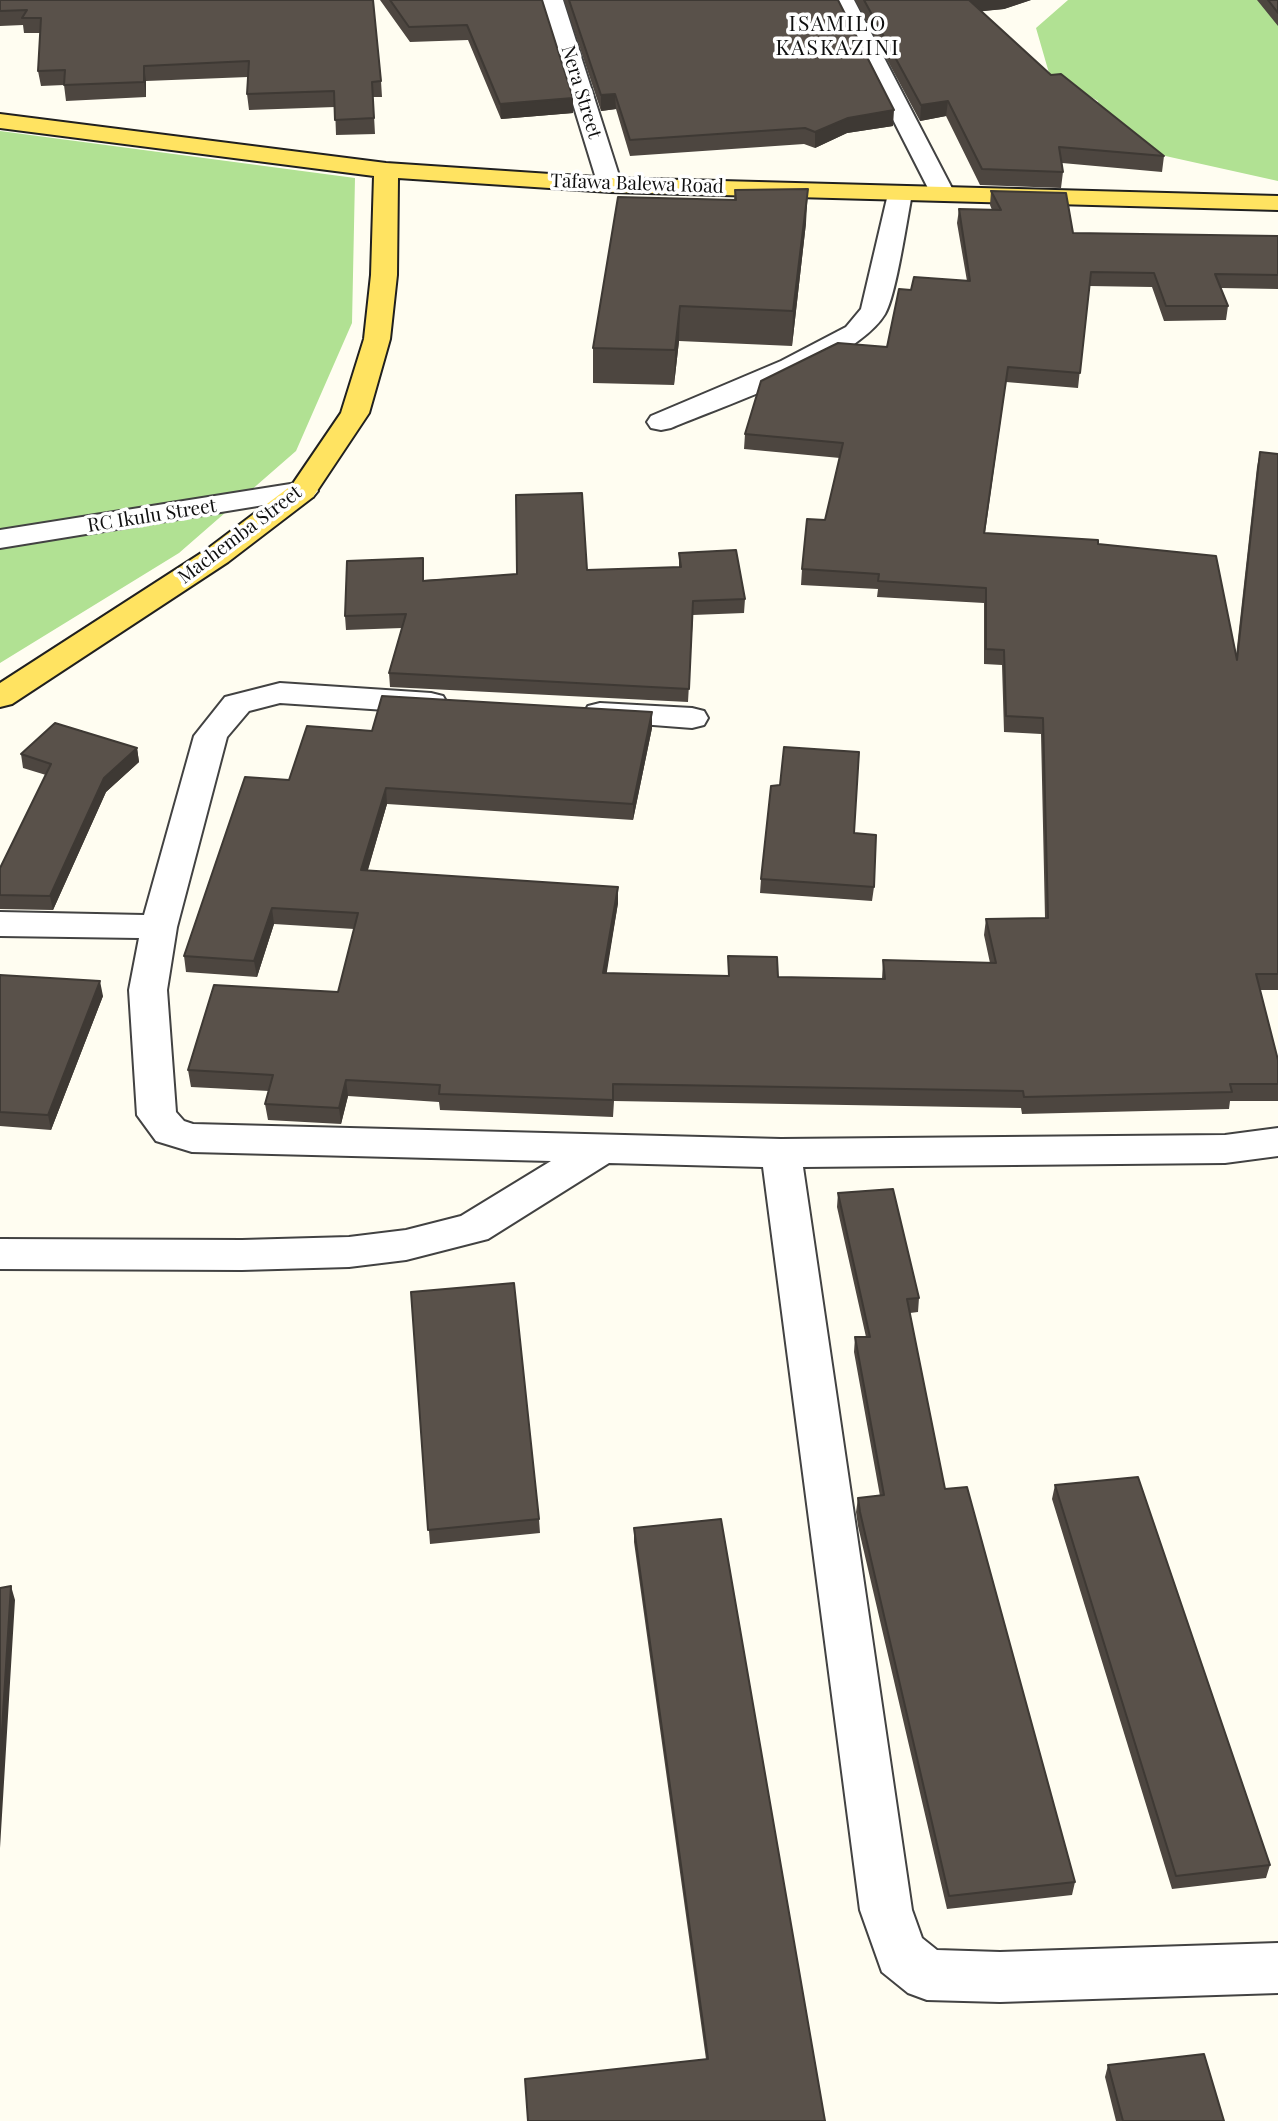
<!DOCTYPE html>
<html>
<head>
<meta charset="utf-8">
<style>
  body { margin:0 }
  canvas { display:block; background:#fffdf1 }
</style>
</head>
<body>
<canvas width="1278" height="2121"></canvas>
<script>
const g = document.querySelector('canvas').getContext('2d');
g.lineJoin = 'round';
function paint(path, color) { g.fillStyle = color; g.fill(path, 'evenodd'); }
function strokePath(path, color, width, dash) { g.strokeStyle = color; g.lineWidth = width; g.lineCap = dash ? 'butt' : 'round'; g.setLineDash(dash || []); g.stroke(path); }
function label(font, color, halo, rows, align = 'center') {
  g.font = font + ' "Playfair Display",serif'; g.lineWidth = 7; g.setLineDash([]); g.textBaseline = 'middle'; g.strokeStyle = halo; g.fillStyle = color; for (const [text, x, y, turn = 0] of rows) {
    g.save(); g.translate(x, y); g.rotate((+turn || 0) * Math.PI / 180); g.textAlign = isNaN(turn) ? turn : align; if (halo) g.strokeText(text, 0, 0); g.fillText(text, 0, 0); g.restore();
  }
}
paint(new Path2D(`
  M1068 0H1278V181L1161 155 1101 128 1098 101 1049 73 1036 28Z
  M0 131 355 178 352 323 296 451 179 553 0 663Z`), '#b1e193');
const minor = new Path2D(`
  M541 0H563L622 185 619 190H601L598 185Z
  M832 0H854L955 194 952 199H934L931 194Z
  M900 187 909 189 912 194C907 219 896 296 885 314 856 362 725 405 671 428L661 430 651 428 647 422 651 416 781 361 846 327 861 309 888 194 891 189Z
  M303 482 313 485 318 491 313 497 0 548V530Z
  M280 683 431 693 443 696 447 703 443 710 431 713 280 703 249 711 227 737 177 927 167 990 176 1112 184 1121 193 1124 781 1139 1225 1135 1278 1128V1156L1225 1163 803 1167 912 1910 922 1938 937 1950 1000 1952 1278 1943V1993L1000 2002 927 2000 908 1993 882 1972 860 1910 763 1167 609 1163 488 1239 406 1260 349 1267 242 1270 0 1269V1239L242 1240 349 1237 406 1230 461 1216 551 1161 192 1152 156 1141 137 1115 129 990 139 938 0 936V912L144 915 194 736 225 697Z
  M600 703 692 708 704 711 708 718 704 725 692 728 588 720 584 713 588 706Z`);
const major = new Path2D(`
  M0 114 386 163 610 178 1278 196V210L610 192 398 178 397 275 390 339 369 413 313 497 228 562 12 704 0 707V683L206 550 292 485 341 413 364 339 371 275 374 176 0 128Z`);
strokePath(minor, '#424242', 4);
strokePath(major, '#202020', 4);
paint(minor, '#fff');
paint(major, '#ffe361');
paint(new Path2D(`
  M0 0 381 81 382 97H373L375 134 336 135 335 107 249 110 247 94 248 77 146 81V97L66 101 64 85 41 86 38 71 40 33H24L23 25 0 26Z
  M380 0H542L573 113 501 119 468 40 410 42Z
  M564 0H838L893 126 847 133 815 148 804 144 630 156 616 109 601 111Z
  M855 0H1031L1004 9 981 11 1051 75 1164 156 1162 172 1062 163 1063 172 1061 188 980 185 946 116 920 121Z
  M1257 0H1278V26Z
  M735 190 806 223 792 346 679 341 674 385 593 383V348L734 200Z
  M991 191 1073 233 1278 236V289L1221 288 1228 306 1226 320 1164 321 1152 287 1089 286 1078 388 1006 382 985 533 1098 544 1236 656 1257 467 1260 452 1278 454V990H1260L1278 1060V1101H1230L1229 1109 1022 1114 1021 1108 614 1101 613 1117 440 1110 439 1102 348 1096 341 1124 268 1120 265 1104 269 1091 191 1087 188 1070 338 992 354 929 274 924 257 977 186 972 184 956 289 780 372 731 652 712V728L633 820 387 804 368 870 618 903 606 973 728 976V956L778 977 882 979 883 960 990 963 984 935 986 919 1045 918 1041 734 1004 732 1002 665 984 664V603L877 597 878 589 801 585 802 569 825 520 840 458 744 449 745 434 887 347 911 290 967 281 957 223 959 209 992 210 990 205Z
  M679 553 745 599 744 613 693 615 688 702 390 687 389 673 402 628 346 630 345 616 424 580 587 570 679 567Z
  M137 748 139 762 106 792 53 910 0 909V868L46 775 23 768 21 754Z
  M854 833 874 887 872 901 760 893 761 879Z
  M0 975 103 996 51 1130 0 1126Z
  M838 1193 919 1298 918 1312 910 1313 945 1489 1075 1882 1072 1895 947 1909 858 1526 856 1512 858 1498 880 1496 854 1352 855 1337H866L837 1207Z
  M411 1292 539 1519 540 1533 430 1544Z
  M1055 1485 1270 1865 1266 1878 1172 1889 1052 1499Z
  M634 1528 825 2121 706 2059 634 1542Z
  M1108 2065 1224 2121H1116L1105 2077Z`), '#4d4640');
paint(new Path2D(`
  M967 0H1031L1004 9 965 13Z
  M144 66 146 81V97L144 82Z
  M615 94 616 109 601 111V95Z
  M573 98V113L501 119 500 104Z
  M948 101 946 116 920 121 921 105Z
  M894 110 893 126 847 133 815 148V132L848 118Z
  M808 189 806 223 792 346 793 311Z
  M680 306 679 341 674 385 675 350Z
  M652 712V728L633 820V804Z
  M137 748 139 762 106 792 53 910 50 896 104 778Z
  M386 788 387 804 363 886 361 870Z
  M618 887V903L604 990 603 973Z
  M272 908 274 924 257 977 254 961Z
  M100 981 103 996 51 1130 48 1115Z
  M346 1080 348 1096 341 1124 339 1108Z
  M11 1586 15 1600 0 1848V1762Z`), '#3e3934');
const building = new Path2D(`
  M0 0H373L381 81 372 82 374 118 335 120 334 91 247 94 249 61 144 66V82L64 85 65 70 38 71 41 18H22L27 10 0 11Z
  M390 0H542L573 98 500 104 467 25 409 27Z
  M569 0H838L894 110 848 118 815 132 805 128 630 140 615 94 601 95Z
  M864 0H969L1051 75 1061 74 1164 156 1059 147 1063 172 982 169 948 101 921 105Z
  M1268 0H1278V13Z
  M808 189 793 311 680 306 675 350 593 348 618 197 736 200 735 190Z
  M991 191 1066 193 1073 233 1278 236V275L1215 274 1228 306H1166L1154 273 1091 272 1080 373 1008 367 984 533 1098 540V544L1216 556 1237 660 1260 452 1278 454V974H1256L1278 1060V1084H1230L1232 1092 1024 1097 1023 1091 613 1084V1100L439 1094 440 1085 346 1080 339 1108 265 1104 273 1075 188 1070 214 985 338 992 358 913 272 908 254 961 184 956 245 777 289 780 307 726 372 731 382 696 652 712 633 804 386 788 361 870 618 887 603 973 729 976 728 956 777 957 778 977 885 979 883 960 996 963 986 919 1048 918 1043 718 1006 716 1004 650 986 649V588L878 581 879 574 802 569 807 519 825 520 843 443 745 434 761 381 838 343 887 347 899 289 911 290 914 277 970 281 959 209 1001 210Z
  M582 493 587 570 681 567 679 553 736 550 745 599 693 601 689 689 389 673 406 614 345 616 347 561 423 558V581L517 574 516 495Z
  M55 723 137 748 104 778 50 896 0 895V868L51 764 21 754Z
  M784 747 859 752 854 833 876 835 874 887 761 879 771 786 780 785Z
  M0 975 100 981 48 1115 0 1112Z
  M893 1189 919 1298 907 1299 945 1489 967 1487 1075 1882 949 1896 860 1512 858 1498 884 1495 855 1337H870L838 1193Z
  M514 1283 539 1519 428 1530 411 1292Z
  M1138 1477 1270 1865 1176 1876 1055 1485Z
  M721 1519 825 2121H528L525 2079 708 2059 634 1528Z
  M11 1586 0 1762V1588Z
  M1204 2054 1224 2121H1123L1108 2065Z`);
paint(building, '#59514a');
strokePath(building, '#3e3934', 2);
label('19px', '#0f0f0f', '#fff', [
  ["Nera Street",581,92,73],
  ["Tafawa Balewa Road",637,184,2],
  ["RC Ikulu Street",152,516,-9],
  ["Machemba Street",240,535,-37]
]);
g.letterSpacing = '2px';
label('21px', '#0f0f0f', '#fff', [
  ["ISAMILO",838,24],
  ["KASKAZINI",838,48]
]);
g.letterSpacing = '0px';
</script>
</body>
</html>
